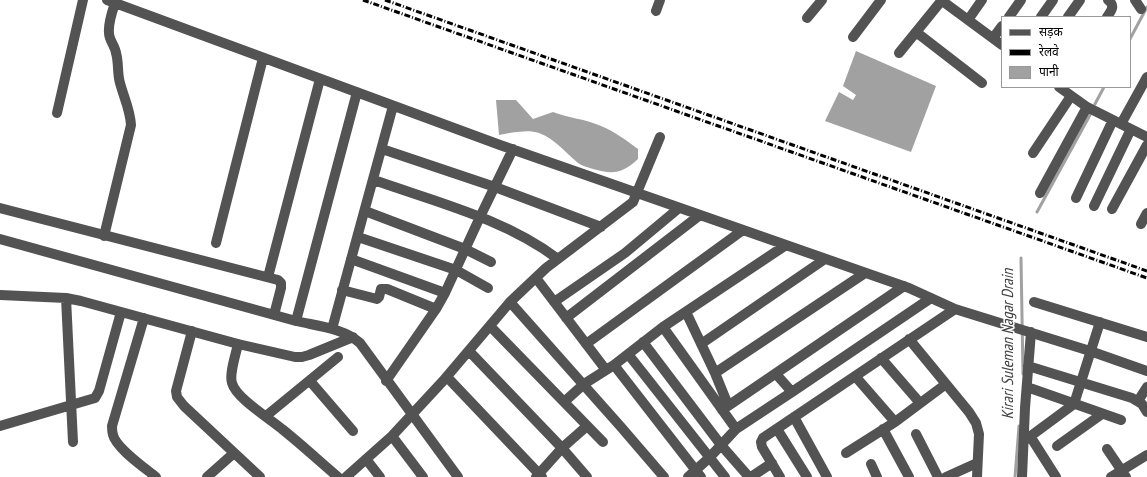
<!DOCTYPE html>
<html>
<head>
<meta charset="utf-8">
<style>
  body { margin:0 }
  #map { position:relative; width:1147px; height:477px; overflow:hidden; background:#fff; font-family:"PT Sans Narrow","Noto Sans Devanagari",sans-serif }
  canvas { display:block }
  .legend { position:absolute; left:1001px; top:16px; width:130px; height:72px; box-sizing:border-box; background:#fff; border:1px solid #999; margin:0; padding:5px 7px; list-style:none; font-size:12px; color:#000 }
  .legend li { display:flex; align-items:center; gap:8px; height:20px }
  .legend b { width:20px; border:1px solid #999 }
</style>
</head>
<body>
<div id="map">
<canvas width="1147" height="477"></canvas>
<ul class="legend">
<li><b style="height:5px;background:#535353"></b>सड़क</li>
<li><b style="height:5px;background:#000"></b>रेलवे</li>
<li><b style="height:11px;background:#a1a1a1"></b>पानी</li>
</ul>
</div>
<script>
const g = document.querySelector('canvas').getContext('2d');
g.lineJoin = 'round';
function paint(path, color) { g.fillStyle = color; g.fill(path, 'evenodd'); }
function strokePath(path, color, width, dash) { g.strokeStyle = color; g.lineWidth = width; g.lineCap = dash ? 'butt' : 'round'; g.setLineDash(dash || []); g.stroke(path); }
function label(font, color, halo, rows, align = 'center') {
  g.font = font + ' "PT Sans Narrow",sans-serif'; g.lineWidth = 3; g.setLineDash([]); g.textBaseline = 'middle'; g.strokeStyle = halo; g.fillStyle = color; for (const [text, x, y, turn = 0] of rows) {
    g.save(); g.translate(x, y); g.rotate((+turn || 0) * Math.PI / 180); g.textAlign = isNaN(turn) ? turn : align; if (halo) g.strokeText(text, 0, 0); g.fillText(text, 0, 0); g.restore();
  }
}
paint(new Path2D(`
  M856 51 936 86 911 152 825 121 839 92 853 100 856 95 843 86Z
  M496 100H516L533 119 553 112C568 118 586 119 601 126 615 132 626 140 638 149V159C623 173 613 175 593 169 588 167 582 166 578 163 566 153 555 139 539 133 527 129 511 133 499 135Z`), '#a1a1a1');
strokePath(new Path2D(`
  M1130 39 1147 7
  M1095 104 1104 87
  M1037 212 1090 115
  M1021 258 1023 374
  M1015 477 1019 426`), '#a1a1a1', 3);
strokePath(new Path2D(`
  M107 0 500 145 909 288 955 309 1090 351 1147 371
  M941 0 1002 45
  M1135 0 1141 9
  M656 11 660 0
  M1009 17 1021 0
  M1041 17 1053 0
  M1068 17 1080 0
  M1107 17C1111 11 1116 6 1108 0
  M807 18 822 0
  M968 20 982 0
  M916 32 982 83
  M853 37 881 0
  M993 38 1002 26
  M899 53 942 0
  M1059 87 1087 107 1147 137
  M57 113 83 0
  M1121 124 1147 77
  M382 149 495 187 601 227
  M1033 153 1071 96
  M374 180C436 202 505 219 558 259
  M1040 193 1087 107
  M1076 198 1113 120
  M1094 206 1131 129
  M0 208 278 280 281 283V288L274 315
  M1112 209 1147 145
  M365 211 465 249 491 262
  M1141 224 1147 213
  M104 236 131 125C130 109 124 98 120 83 117 73 119 63 116 53 115 46 109 40 109 33 108 23 112 12 115 3
  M358 237 456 270 488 288
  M0 239 296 321C317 326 344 328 360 343L458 477
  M216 243 263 58
  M351 259 445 293
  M268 277 320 79
  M536 278 606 370
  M342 290 377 299 379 297 381 289H387L436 309
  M0 295 66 298 81 301 238 344 295 357H302L309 355 353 337
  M66 298 73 442
  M510 302 621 427 664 477
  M554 302 625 253 679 208
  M1034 302 1147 337
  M686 312 715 373 728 405
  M144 318 112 426C112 429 112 432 113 435 116 448 145 468 156 477
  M566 318 700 215
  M296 321 357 92
  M490 326 603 442
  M663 327 736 429 709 458 688 477
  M332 329 393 106
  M192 331 176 391 177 397 184 406 260 477
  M909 339 969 412 976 423 979 434 977 477
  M643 342 721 445 749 477
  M238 344C236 354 229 374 232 383 236 398 269 418 282 429 301 444 319 461 338 477
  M586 344 743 230
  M701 344 825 259
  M469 351 562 448 587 477
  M628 354 725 477
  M881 358 920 403
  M614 365 701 477
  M1028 366 1132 398 1142 404 1147 412
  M715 373 865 273
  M855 376 895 422
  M447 377 542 477
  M310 381 353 431
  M386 381 436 309 445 293 480 217 513 149
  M1027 387 1121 420
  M792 392 931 298
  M1138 401 1147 387
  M564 402 584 384 614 365 663 327 786 245
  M722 410 904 286
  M266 416 338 357
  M794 417 827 477
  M0 426 95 398 99 391 121 312
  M736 429 792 392 776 374
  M777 429 807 477
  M883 429 909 477
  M916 434 938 477
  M392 436 423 477
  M1030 436 1056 477
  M1024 441 1074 404 1100 322
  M1057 446 1102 414
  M1107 449 1126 477
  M846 453 895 422 946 384
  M366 459 380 477
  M871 464 877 477
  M207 477 234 453
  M346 477 392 436 443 381 510 302 546 268 633 202 660 137
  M536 477 562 448 587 426
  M751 477 772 463
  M780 477 762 447 761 442 763 438 955 309
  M946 477 977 463
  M1022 477 1025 408 1031 332
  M1111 477 1147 455`), '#535353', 10);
strokePath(new Path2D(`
  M363 0 1147 278
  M385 0 1147 271`), '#000', 3, [6, 2, 1, 2]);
label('italic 16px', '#424242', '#fff', [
  ["Kirari Suleman Nagar Drain",1008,344,-90]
]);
</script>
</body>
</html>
